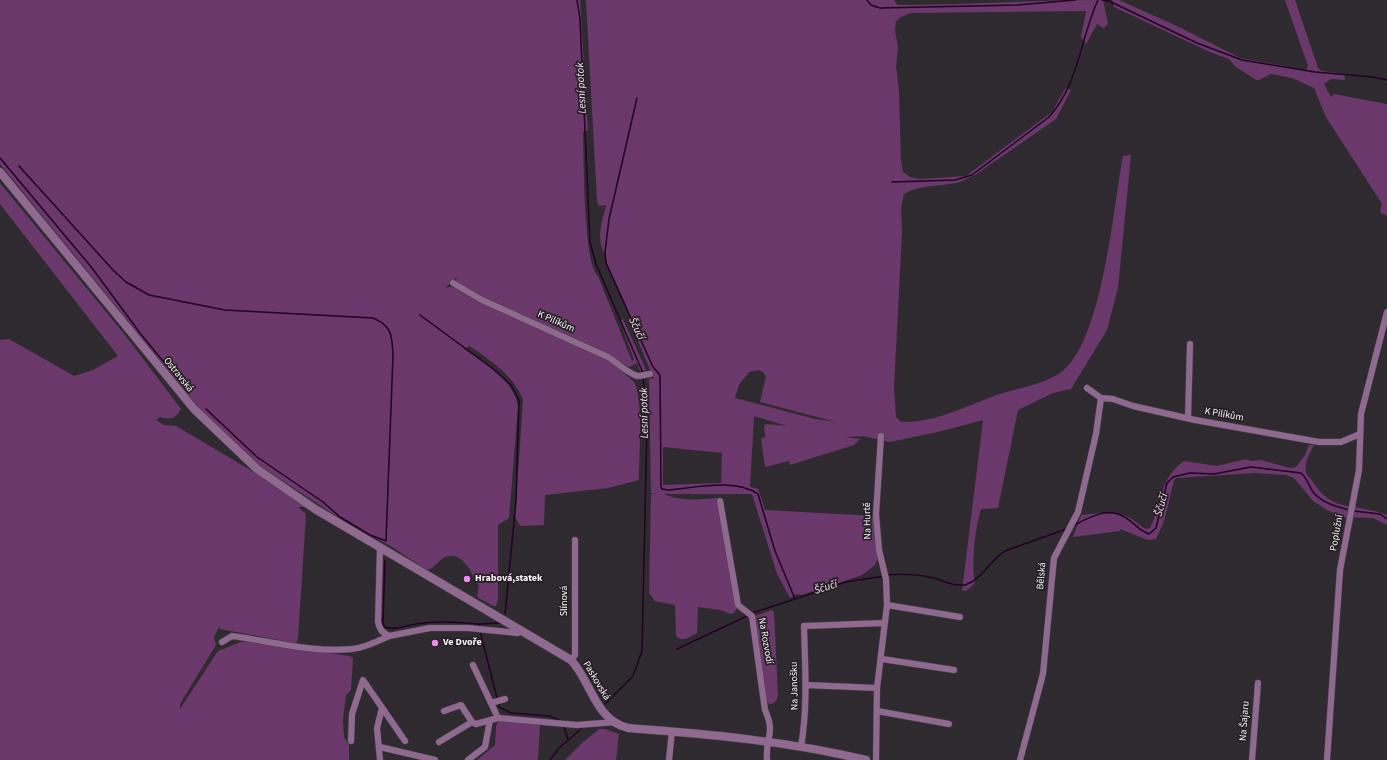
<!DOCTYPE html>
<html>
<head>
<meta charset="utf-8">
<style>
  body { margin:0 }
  canvas { display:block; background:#2f2a2f }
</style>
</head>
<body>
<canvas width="1387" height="760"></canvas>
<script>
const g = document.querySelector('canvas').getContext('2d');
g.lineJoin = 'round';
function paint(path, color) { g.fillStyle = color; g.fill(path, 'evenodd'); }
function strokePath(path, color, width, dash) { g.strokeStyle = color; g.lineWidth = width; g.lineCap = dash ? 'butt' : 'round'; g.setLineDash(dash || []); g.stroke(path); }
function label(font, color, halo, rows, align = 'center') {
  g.font = font + ' "Source Sans 3",sans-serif'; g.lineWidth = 3.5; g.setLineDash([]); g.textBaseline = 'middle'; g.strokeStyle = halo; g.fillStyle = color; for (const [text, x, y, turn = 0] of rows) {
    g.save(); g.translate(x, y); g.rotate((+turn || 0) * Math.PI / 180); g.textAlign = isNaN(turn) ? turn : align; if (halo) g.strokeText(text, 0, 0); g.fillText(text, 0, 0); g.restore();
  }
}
paint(new Path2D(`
  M0 0H580L588 130 583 132C584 157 583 263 598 276L632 361 634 360 620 321 623 319 646 370 640 371 637 363 629 367 603 351 484 300 456 281 457 277 445 288C452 286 456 287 463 291V293L606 358 633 381C644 392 639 462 639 480L608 488 545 495 544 525 520 526 515 517 523 400C515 376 487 358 468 345L469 346 464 349C485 363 514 380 518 407L509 518 498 525V599L496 606H493L477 597 479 586C472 574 461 546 442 559 436 563 435 568 427 570L392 547 335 515 260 466 202 412 0 164Z
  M586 0H894L897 5C966 5 1034 0 1103 0L1108 24 1104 28 1097 24 1086 44 1081 37 1086 11 911 13 901 17 896 21 895 30 898 48 896 67 899 91 901 161 903 172 910 177 920 179 966 176 1052 112 1065 89 1071 90 1056 119 975 175C970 177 965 180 960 182 942 187 921 184 904 194L901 208 902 233 894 387 896 417 901 422C935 423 966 406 997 395 1017 388 1042 385 1060 373 1103 343 1113 207 1123 156L1131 155 1118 288 1107 330 1071 389 1053 393 1018 410 998 508 981 509C975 529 971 562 975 583L966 591H962L983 420 942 431 890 442 863 436 846 437 860 439 854 445 790 465 789 461 765 467 761 439 765 437 764 426 767 424 787 426 754 416 750 487 758 489 765 510 875 516V535L878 558 875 565 862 575 802 595 796 594 790 598 777 574 752 494H664C677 501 701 500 717 498L737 607 735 612 731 614 720 610 698 607 697 633C690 637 682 643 676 636L675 605 655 601 649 593 651 494H657L651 493 649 378 654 379 635 334 639 336 607 263C606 254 603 252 601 245 598 231 603 219 606 205L599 206 597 201ZM758 370 763 372 766 376 760 402 836 422 815 419 735 398 739 385 749 372ZM663 447 722 453 721 483 663 485Z
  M1112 0H1119L1181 28 1240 58 1306 70 1308 66 1285 0H1295L1318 68 1322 71 1344 74 1345 80 1331 79 1324 84 1331 97 1334 94 1387 104V216L1380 212 1382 204 1326 117 1314 88 1292 78 1271 74 1259 80H1256L1236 67 1229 59 1212 53 1114 7Z
  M0 183 125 335 181 409C175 419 171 420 160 417L156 420 164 425 176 426 257 474 305 507H298L306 514 298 639 296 643 220 629 219 627 214 637 216 645 180 704V709L218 651 241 642 252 641 349 656 353 658 351 690 346 695 343 720 344 737 349 745V760H0V340L9 339 74 376 93 370 118 356 0 204Z
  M1309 445H1314C1310 453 1304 462 1306 472 1306 475 1311 479 1313 482 1331 513 1358 503 1387 515V525L1373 518 1342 517 1327 510 1313 501 1294 478 1286 475 1254 473 1177 478 1174 480C1169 500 1166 521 1156 539L1148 540 1120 529V531L1073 537 1081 515C1097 513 1113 511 1128 517 1132 518 1140 526 1146 529L1150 528C1163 502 1158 480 1184 461L1217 466 1246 459 1251 461 1261 460 1290 468 1296 467 1305 455Z
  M772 610 774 612 778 696 776 701 772 704 765 703 755 616Z
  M499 720 540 724 538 760H477L495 745 496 726Z
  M599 729H605L619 734 616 760H565L582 743Z`), '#6a386a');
strokePath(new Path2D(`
  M577 0 580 19 590 242 596 264 643 373
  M867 0 871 5 880 8 1017 5 1075 0
  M1102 0 1109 1 1197 43 1242 60 1315 72 1373 77 1387 80
  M637 98 609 219 605 252 606 263 653 367 660 375 661 487 662 489 668 490C695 488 734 478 758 494L775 551 795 599 846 582 884 576
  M0 158 92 268 140 333 189 393
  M19 166 113 270 126 282 149 295 225 310 373 318C392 326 392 335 393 355L386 541 370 535 340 517 323 502 257 457 206 409
  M892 182 955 180 972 175 1049 117C1079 84 1080 39 1098 0
  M420 315 492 368 511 385 519 400 516 501 505 614
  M1354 511 1380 514 1387 519
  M1073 526C1089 517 1109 506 1126 518 1136 524 1138 530 1149 534L1156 528 1167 483 1173 477 1190 473 1214 474 1251 467 1301 473C1307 478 1309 486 1313 492 1322 503 1337 507 1350 510
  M385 560 383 624 385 627C393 631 407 625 416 624 436 620 459 622 479 624V627
  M887 575C901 573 921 575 934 578 944 581 955 587 965 585 982 580 990 560 1005 551L1066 529
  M752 613 795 599
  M480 624 500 623
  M480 631 497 698
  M677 649 747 616
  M498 702 499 707 511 713 549 716 561 721
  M605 704 633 676 642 651 647 422 643 377
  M564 727 568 739
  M550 760 559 748 581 729`), '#230125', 1.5);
const minor = new Path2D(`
  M453 283 482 300 608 357C615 361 630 375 638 376 642 376 646 374 650 374
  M1087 388 1101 398 1113 399 1133 406 1195 420 1319 442H1341L1360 434
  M1188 418 1190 344
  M720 501 738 605 752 616 765 710C776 734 765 737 767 760
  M380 547 378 622C380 630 382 632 389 636L430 628H468L518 633 521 630
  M887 605 960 617
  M222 642 232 636C270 641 312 653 352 649 365 648 378 641 389 636
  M882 659 954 670
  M571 660 575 655V540
  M473 665 498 718
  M806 685 877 688
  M491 703 505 699
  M444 711 461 705 472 722
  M877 711 949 724
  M351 741 352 714 363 680 405 741
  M439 742 472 722 476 724 498 718 577 725 616 722
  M380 747 435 760
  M801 747C808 706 805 666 804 626L884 623
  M380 760 377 728 382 708
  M468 760 485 747 490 720
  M669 760 672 731
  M876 760 877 688 887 605 886 579 879 550 876 514 881 436
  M1020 760 1043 674 1054 558 1078 512 1096 434 1101 398
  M1252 760 1258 683
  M1327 760 1340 570 1359 470 1361 414 1387 312`);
const tertiary = new Path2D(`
  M0 172 194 409 257 469 315 509 571 660C591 681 595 720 628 728 708 734 787 741 866 760`);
strokePath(minor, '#4b464b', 7);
strokePath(tertiary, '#4b464b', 9);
strokePath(minor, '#8f698f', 6);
strokePath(tertiary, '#8f698f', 8);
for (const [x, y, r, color] of [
  [467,579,4,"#f28af3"],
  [435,643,4,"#f28af3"]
]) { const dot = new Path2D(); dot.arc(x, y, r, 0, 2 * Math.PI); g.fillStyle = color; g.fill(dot); strokePath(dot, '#262025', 1.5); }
label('10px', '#f6f2f6', '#262025', [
  ["K Pilíkům",556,322,24],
  ["Ostravská",178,375,51],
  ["K Pilíkům",1224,415,10],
  ["Na Hurtě",868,521,-91],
  ["Poplužní",1337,533,-80],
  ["Bělská",1042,576,-85],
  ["Slínová",565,601,-90],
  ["Na Rozvodí",765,641,80],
  ["Paskovská",596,681,59],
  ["Na Janošku",795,686,-91],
  ["Na Šajaru",1245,721,-86]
]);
label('bold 10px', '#f6f2f6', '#262025', [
  ["Hrabová,statek",475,579],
  ["Ve Dvoře",443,643]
], 'left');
label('italic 11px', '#f8d9f7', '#262025', [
  ["Lesní potok",582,88,-93],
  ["Ščučí",636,329,65],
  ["Lesní potok",645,413,-91],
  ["Ščučí",1162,505,-75],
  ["Ščučí",826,588,-18]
]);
</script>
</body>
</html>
